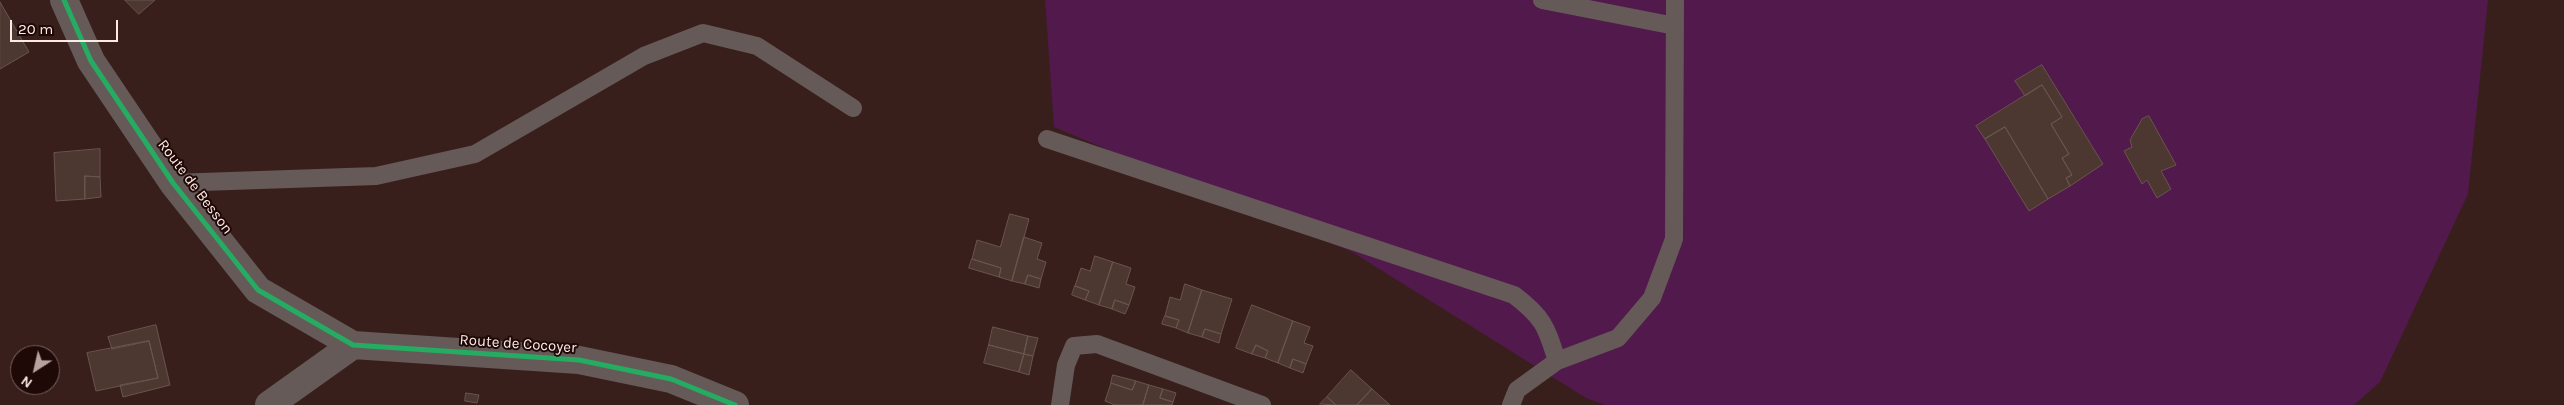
<!DOCTYPE html>
<html>
<head>
<meta charset="utf-8">
<style>
  body { margin:0 }
  #map { position:relative; width:2564px; height:405px; overflow:hidden; background:#391f1c; font-family:Karla,sans-serif }
  canvas { display:block }
  .north { position:absolute; left:10px; top:345px; width:50px; height:50px; box-sizing:border-box; background:#1e0907; border:1px solid #776360; border-radius:50%; rotate:215deg; font-size:14px; font-weight:700; line-height:20px; text-align:center; color:#fde9e5 }
  .north::after { content:''; display:block; margin:auto; width:18px; height:22px; background:#b8a29f; clip-path:polygon(50% 0,100% 100%,50% 72%,0 100%) }
  .scale { position:absolute; left:10px; top:20px; width:108px; height:22px; box-sizing:border-box; border:2px solid #fde9e5; border-top:0; padding-left:6px; font-size:15px; line-height:18px; white-space:nowrap; color:#fde9e5; -webkit-text-stroke:4px #1e0907; paint-order:stroke }
</style>
</head>
<body>
<div id="map">
<canvas width="2564" height="405"></canvas>
<div class="north">N</div>
<div class="scale">20 m</div>
</div>
<script>
const g = document.querySelector('canvas').getContext('2d');
g.lineJoin = 'round';
function paint(path, color) { g.fillStyle = color; g.fill(path, 'evenodd'); }
function strokePath(path, color, width, dash) { g.strokeStyle = color; g.lineWidth = width; g.lineCap = dash ? 'butt' : 'round'; g.setLineDash(dash || []); g.stroke(path); }
function label(font, color, halo, rows, align = 'center') {
  g.font = font + ' Karla,sans-serif'; g.lineWidth = 4; g.setLineDash([]); g.textBaseline = 'middle'; g.strokeStyle = halo; g.fillStyle = color; for (const [text, x, y, turn = 0] of rows) {
    g.save(); g.translate(x, y); g.rotate((+turn || 0) * Math.PI / 180); g.textAlign = isNaN(turn) ? turn : align; if (halo) g.strokeText(text, 0, 0); g.fillText(text, 0, 0); g.restore();
  }
}
paint(new Path2D(`
  M1045 0H2488L2468 194 2380 382 2354 405H1605L1586 398 1352 252 1054 127Z`), '#51194c');
const building = new Path2D(`
  M125 0H155L139 14Z
  M0 2 29 52 0 69Z
  M2042 65 2103 164 2070 186 2066 178 2072 175 2062 158 2069 154 2051 124 2062 117 2042 85 2025 96 2015 81Z
  M2042 85 2062 117 2051 124 2069 154 2062 158 2072 175 2066 178 2070 186 2048 199 2005 127 1985 139 1976 126Z
  M2149 116 2176 165 2161 171 2171 189 2157 198 2147 180 2142 184 2124 151 2132 147 2130 140 2142 119Z
  M2005 127 2048 199 2029 211 1985 139Z
  M100 149V177L85 176V199L56 201 54 153Z
  M85 176 100 177 101 197 85 199Z
  M1010 214 1029 219 1012 281 999 277 1001 268 972 259 977 240 1000 247Z
  M1024 237 1042 243 1037 259 1046 262 1041 279 1028 275 1025 284 1012 281Z
  M1095 256 1113 262 1099 305 1085 300 1089 291 1075 286 1081 268 1090 271Z
  M972 259 1001 268 999 277 969 268Z
  M1113 262 1131 268 1126 284 1135 287 1129 305 1115 300 1112 309 1099 305Z
  M1028 275 1041 279 1039 288 1025 284Z
  M1185 284 1202 290 1188 333 1176 328 1179 320 1165 316 1170 297 1180 300Z
  M1075 286 1089 291 1085 300 1072 295Z
  M1202 290 1232 299 1221 334 1205 329 1202 337 1188 333Z
  M1115 300 1129 305 1125 314 1112 309Z
  M1252 305 1293 321 1278 363 1265 358 1268 351 1256 345 1252 354 1236 348Z
  M1165 316 1179 320 1176 328 1162 324Z
  M1293 321 1310 327 1304 343 1313 346 1306 364 1293 359 1290 368 1278 363Z
  M156 325 170 385 123 397 120 385 158 378 149 341 112 349 108 337Z
  M993 327 1028 336 1024 354 989 345Z
  M1205 329 1221 334 1219 343 1202 337Z
  M1028 336 1038 338 1033 356 1024 354Z
  M149 341 158 378 96 391 87 353Z
  M989 345 1024 354 1019 372 984 363Z
  M1256 345 1268 351 1265 358 1252 354Z
  M1024 354 1033 356 1029 375 1019 372Z
  M1293 359 1306 364 1303 373 1290 368Z
  M1351 370 1372 389 1357 405H1336L1327 397Z
  M1113 375 1136 381 1132 390 1111 383Z
  M1136 381 1149 385 1143 405H1115L1105 401 1111 383 1132 390Z
  M1149 385 1163 389 1160 398 1173 402 1172 405H1143Z
  M1163 389 1176 393 1173 402 1160 398Z
  M1372 389 1390 405H1357Z
  M466 393 479 395 477 403 465 401Z
  M1327 397 1336 405 1320 404Z`);
paint(building, '#4c3831');
strokePath(building, '#6a544e', 1);
strokePath(new Path2D(`
  M1542 0 1675 26
  M1047 139 1514 295C1544 318 1546 326 1557 361L1618 338 1652 298 1674 239 1675 0
  M173 183 376 176 475 154 644 56 703 33 757 46 853 108
  M1060 405 1066 365 1074 346 1097 344 1262 405
  M1511 405 1517 390 1557 361`), '#655a58', 18);
strokePath(new Path2D(`
  M64 0 91 61 173 183 258 290 353 345 579 360 671 379 735 405
  M269 405 353 345`), '#655a58', 28);
strokePath(new Path2D(`
  M64 0 91 61 173 183 258 290 353 345 579 360 671 379 735 405`), '#26ab63', 5);
label('15px', '#fde9e5', '#1e0907', [
  ["Route de Besson",195,187,53],
  ["Route de Cocoyer",518,344,4]
]);
</script>
</body>
</html>
